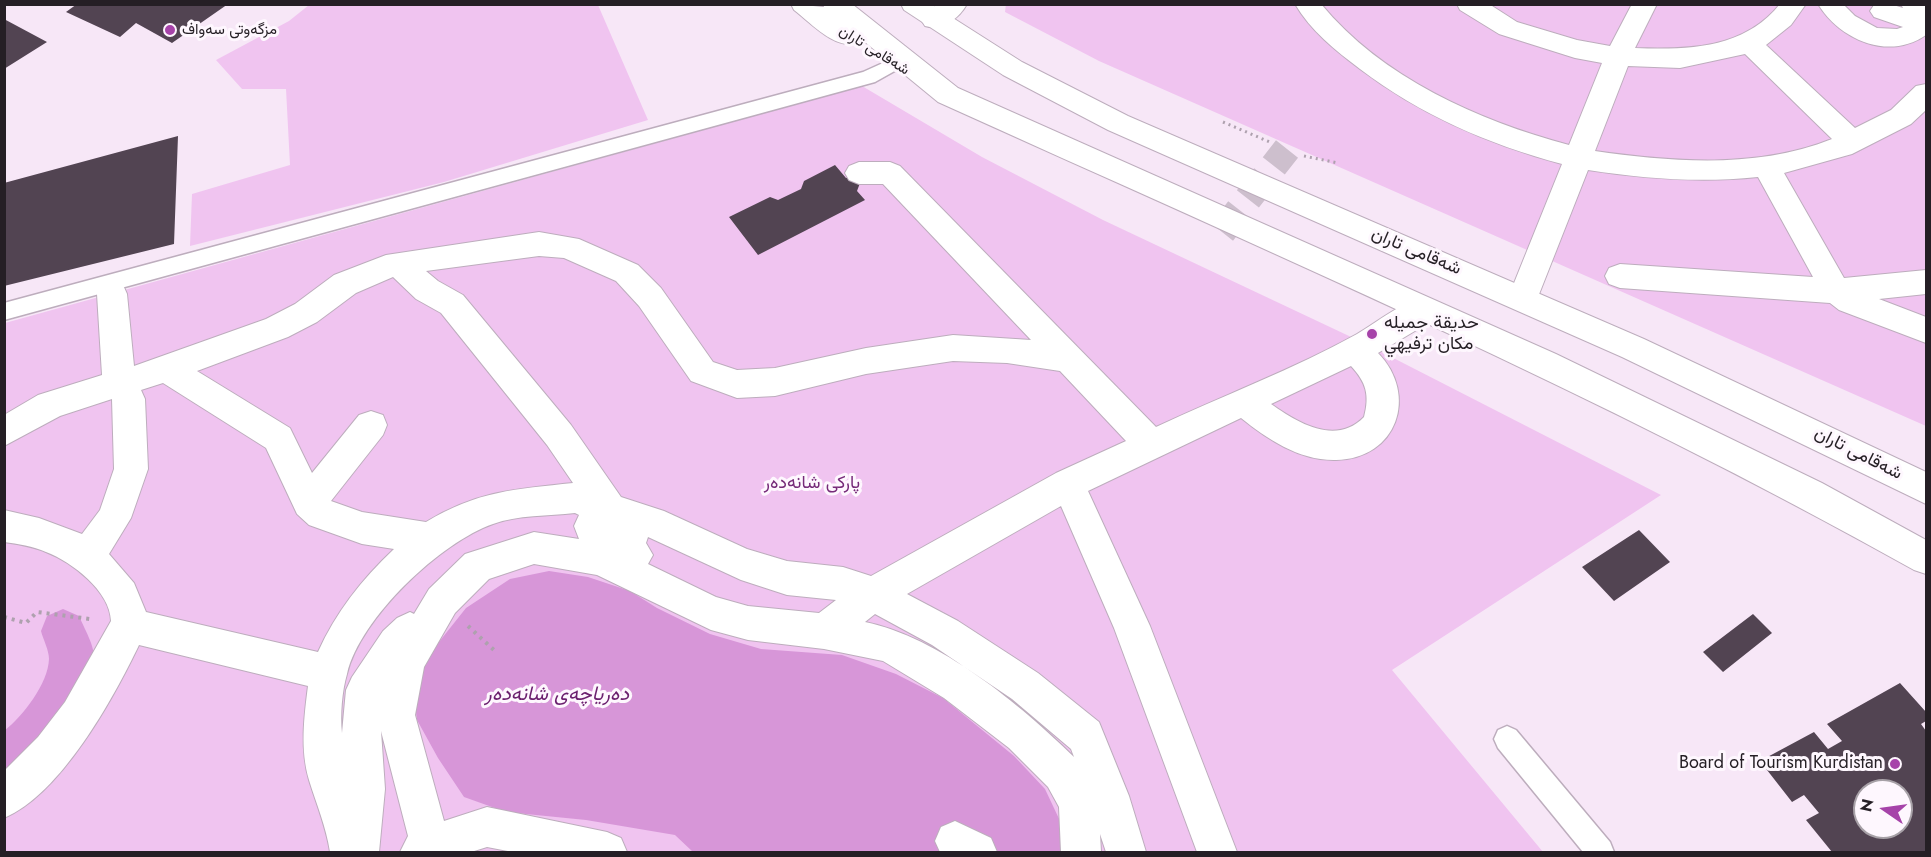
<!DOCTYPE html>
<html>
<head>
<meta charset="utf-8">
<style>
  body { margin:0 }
  #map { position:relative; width:1931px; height:857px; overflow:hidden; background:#f7e7f7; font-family:Jost,sans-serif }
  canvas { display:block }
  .frame { position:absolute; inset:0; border:6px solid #251f25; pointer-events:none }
  .north { position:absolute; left:1853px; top:779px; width:60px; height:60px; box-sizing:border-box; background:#fef7fe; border:2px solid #a7a1a7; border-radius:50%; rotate:283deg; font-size:16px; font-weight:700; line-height:24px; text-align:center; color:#251f25 }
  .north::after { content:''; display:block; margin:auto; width:21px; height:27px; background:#a643a9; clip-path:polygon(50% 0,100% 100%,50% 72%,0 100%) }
</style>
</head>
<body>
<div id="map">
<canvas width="1931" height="857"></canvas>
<div class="frame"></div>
<div class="north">N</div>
</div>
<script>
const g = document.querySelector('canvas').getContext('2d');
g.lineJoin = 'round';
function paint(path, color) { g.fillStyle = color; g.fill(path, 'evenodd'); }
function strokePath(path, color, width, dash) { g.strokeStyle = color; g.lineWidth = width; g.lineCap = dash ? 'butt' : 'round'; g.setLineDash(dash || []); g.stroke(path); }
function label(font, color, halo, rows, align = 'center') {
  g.font = font + ' Jost,Vazirmatn,sans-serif'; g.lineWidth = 6; g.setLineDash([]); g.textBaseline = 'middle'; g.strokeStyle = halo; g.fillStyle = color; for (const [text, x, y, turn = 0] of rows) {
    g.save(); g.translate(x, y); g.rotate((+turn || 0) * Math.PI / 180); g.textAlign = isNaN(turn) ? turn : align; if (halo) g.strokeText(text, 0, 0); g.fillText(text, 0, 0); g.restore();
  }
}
paint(new Path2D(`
  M1006 4 1926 5V426L1099 61 1005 12Z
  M309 5H598L648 120 444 182 190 246 192 194 290 165 286 89H242L216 60 289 21Z
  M862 86 982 157 1103 220 1366 344 1661 495 1392 670 1543 852H5V323Z`), '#f0c4f0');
paint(new Path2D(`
  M549 571 588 577 630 591 657 608 710 634 761 649 842 655 896 674 943 698 1014 756 1045 789 1061 823 1062 852H693L675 835 586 820 506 812 464 797 438 758 417 720 414 697 422 671 435 647 466 608 510 579Z`), '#d796d8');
paint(new Path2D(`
  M63 609 79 616C84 628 95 646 94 659 92 705 46 770 4 787V731C23 716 48 684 49 659 49 650 43 639 41 631L47 616Z`), '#d796d8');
paint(new Path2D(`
  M77 4H228L172 43 136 23 120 37 66 12Z
  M4 19 47 42 4 69Z
  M178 136 174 244 4 286V183Z
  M835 165 846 178 850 177 860 183 857 191 865 200 758 255 729 217 770 197 778 200 801 189 804 181Z
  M1639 530 1670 562 1614 601 1582 567Z
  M1753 614 1772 633 1723 672 1703 652Z
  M1900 683 1926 712V721L1921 724 1926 731V852H1832L1806 820 1819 813 1804 795 1792 802 1760 761 1814 732 1828 749 1842 741 1827 724ZM1865 791H1901V827H1865Z`), '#524452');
strokePath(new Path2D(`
  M1222 232 1287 149`), '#cdbfcd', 28, [28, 14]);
const service = new Path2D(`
  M894 58 900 60 903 64 900 68 875 82 4 320V303L863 72Z
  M1507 726 1516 730 1610 842 1614 852H1583L1498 748 1494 739 1498 730Z`);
const pedestrian = new Path2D(`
  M1295 4H1321C1382 78 1479 121 1569 145L1602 63 1575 58 1499 34 1460 10 1457 4H1489L1517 22 1577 40 1610 46 1632 4H1657L1635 48C1688 50 1744 49 1780 4H1806L1791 25 1766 45 1855 128 1891 110 1916 86 1926 84V110L1911 124 1852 154 1784 173 1844 278 1926 270V294L1879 299 1926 317V343L1839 310 1830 303 1620 288 1609 284 1605 276 1609 268 1620 264 1813 277 1758 177C1700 183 1646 179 1588 170L1534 307 1523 310 1512 307 1508 298 1562 164C1487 144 1421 115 1360 69 1335 50 1311 31 1295 4ZM1745 54 1832 139C1758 169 1672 162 1595 151L1628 66 1680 68Z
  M1818 4H1843L1855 16 1877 28 1897 29 1903 27 1874 17 1870 11 1874 5 1890 4 1903 8 1901 4H1926V35C1889 61 1840 40 1818 4Z
  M859 162H890L900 166 1156 427C1222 396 1294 369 1357 334 1379 322 1410 293 1435 301L1439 310 1435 319 1378 353C1419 395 1397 459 1336 460 1300 461 1267 439 1241 418L1088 491 1150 626 1237 852H1197L1114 628 1061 506 907 594 958 621 1038 673 1099 722 1129 796 1146 852H1106L1100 834 1101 852H1061L1059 807 1048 787 1009 748 944 698 883 661 824 649 748 640 711 630 597 575 534 564 489 579 455 613 424 667 415 715 444 821 487 807 607 832 621 838 627 852H513L487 847 471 852H400L408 836 381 731 385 789 379 852H330C326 826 317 806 309 780 300 750 304 717 308 686L139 645C113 699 61 794 4 818V771L38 737 65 702 111 621C110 591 72 562 46 552 33 546 18 544 4 542V510L39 518 82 534 100 510 114 469 112 399 60 416 4 446V415L38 395 102 375 97 294 101 285 112 282 123 285 127 294 134 366 266 319 295 304 334 275 386 255 539 232 579 239 638 265 661 288 713 362 737 370 775 368 866 348 953 335 1031 340 883 184H859L849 180 845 173 849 166ZM539 256 564 258 616 281 639 306 691 381 737 398 775 396 866 374 953 361 1007 363 1060 371 1126 441 1056 473 871 576 843 567 787 561 747 549 664 511 621 497 571 425 463 295 438 281 426 271ZM393 277 416 299 441 313 547 445 573 483C516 489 477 491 426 522L362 512 331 501 383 435 387 425 383 415 371 411 359 415 312 473 290 428 197 371 288 337 317 322 356 293ZM1351 366C1366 382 1370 395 1364 417 1336 446 1298 423 1271 404ZM163 383 266 448 297 514 309 525 362 544 394 549C362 579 336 612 318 652L146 612 134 583 109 554 131 518 148 469 145 399 141 390ZM575 513 579 515 574 526 579 539 534 532 465 554 429 589 414 614 410 612 397 618 383 631 352 677 346 690 342 733C340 715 342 691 347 674 360 618 441 542 493 524 517 515 549 516 575 513ZM648 537 741 580 787 595 836 600 819 613 748 606 716 597 648 564 653 555 646 543ZM875 614 932 645 1012 699 1071 749 1074 757C1021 705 939 637 865 622Z
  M955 821 991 838 997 852H940L935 841 941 827Z`);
const minor = new Path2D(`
  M937 4H967C959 19 941 31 925 26L921 20Z`);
const secondary = new Path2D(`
  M791 4 824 7 823 4H852L958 88 1556 354 1822 483 1926 540V574L1914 570C1599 393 1267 251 938 102L860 38 857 43C835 50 811 23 794 10Z
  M901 4H931L1022 62 1128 116 1644 339 1926 472V504L1622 357 1108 130 1003 75 904 10Z`);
strokePath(service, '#bdadbd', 3);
strokePath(pedestrian, '#bdadbd', 2);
strokePath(minor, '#bdadbd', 2);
strokePath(secondary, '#bdadbd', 2);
strokePath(new Path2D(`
  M1223 122 1272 143
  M1304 156 1338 163`), '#aea1ae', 3, [2, 4]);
strokePath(new Path2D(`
  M4 617 26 623 37 612 90 619
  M468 626 495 651`), '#aea1ae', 4, [3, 5]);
paint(service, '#fff');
paint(pedestrian, '#fff');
paint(minor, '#fff');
paint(secondary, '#fff');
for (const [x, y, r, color] of [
  [170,30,6,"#a643a9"],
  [1372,334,6,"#a643a9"],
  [1895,764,6,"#a643a9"]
]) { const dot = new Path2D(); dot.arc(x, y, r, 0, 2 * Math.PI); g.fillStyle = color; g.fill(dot); strokePath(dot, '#fef7fe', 2); }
label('15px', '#251f25', '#fef7fe', [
  ["مزگەوتی سەواف",182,30]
], 'left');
label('15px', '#251f25', '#fef7fe', [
  ["شەقامی تاران",874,51,32]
]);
label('18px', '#251f25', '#fef7fe', [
  ["شەقامی تاران",1416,252,23],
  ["شەقامی تاران",1858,454,27]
]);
label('18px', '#251f25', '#fef7fe', [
  ["حديقة جميله",1384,324],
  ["مكان ترفيهي",1384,345],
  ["Board of Tourism Kurdistan",1883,764,"right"]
], 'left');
label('18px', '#762a79', '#fef7fe', [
  ["پارکی شانەدەر",812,484]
]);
label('italic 20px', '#6b1f6e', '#fef7fe', [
  ["دەریاچەی شانەدەر",557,695]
]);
</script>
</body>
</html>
